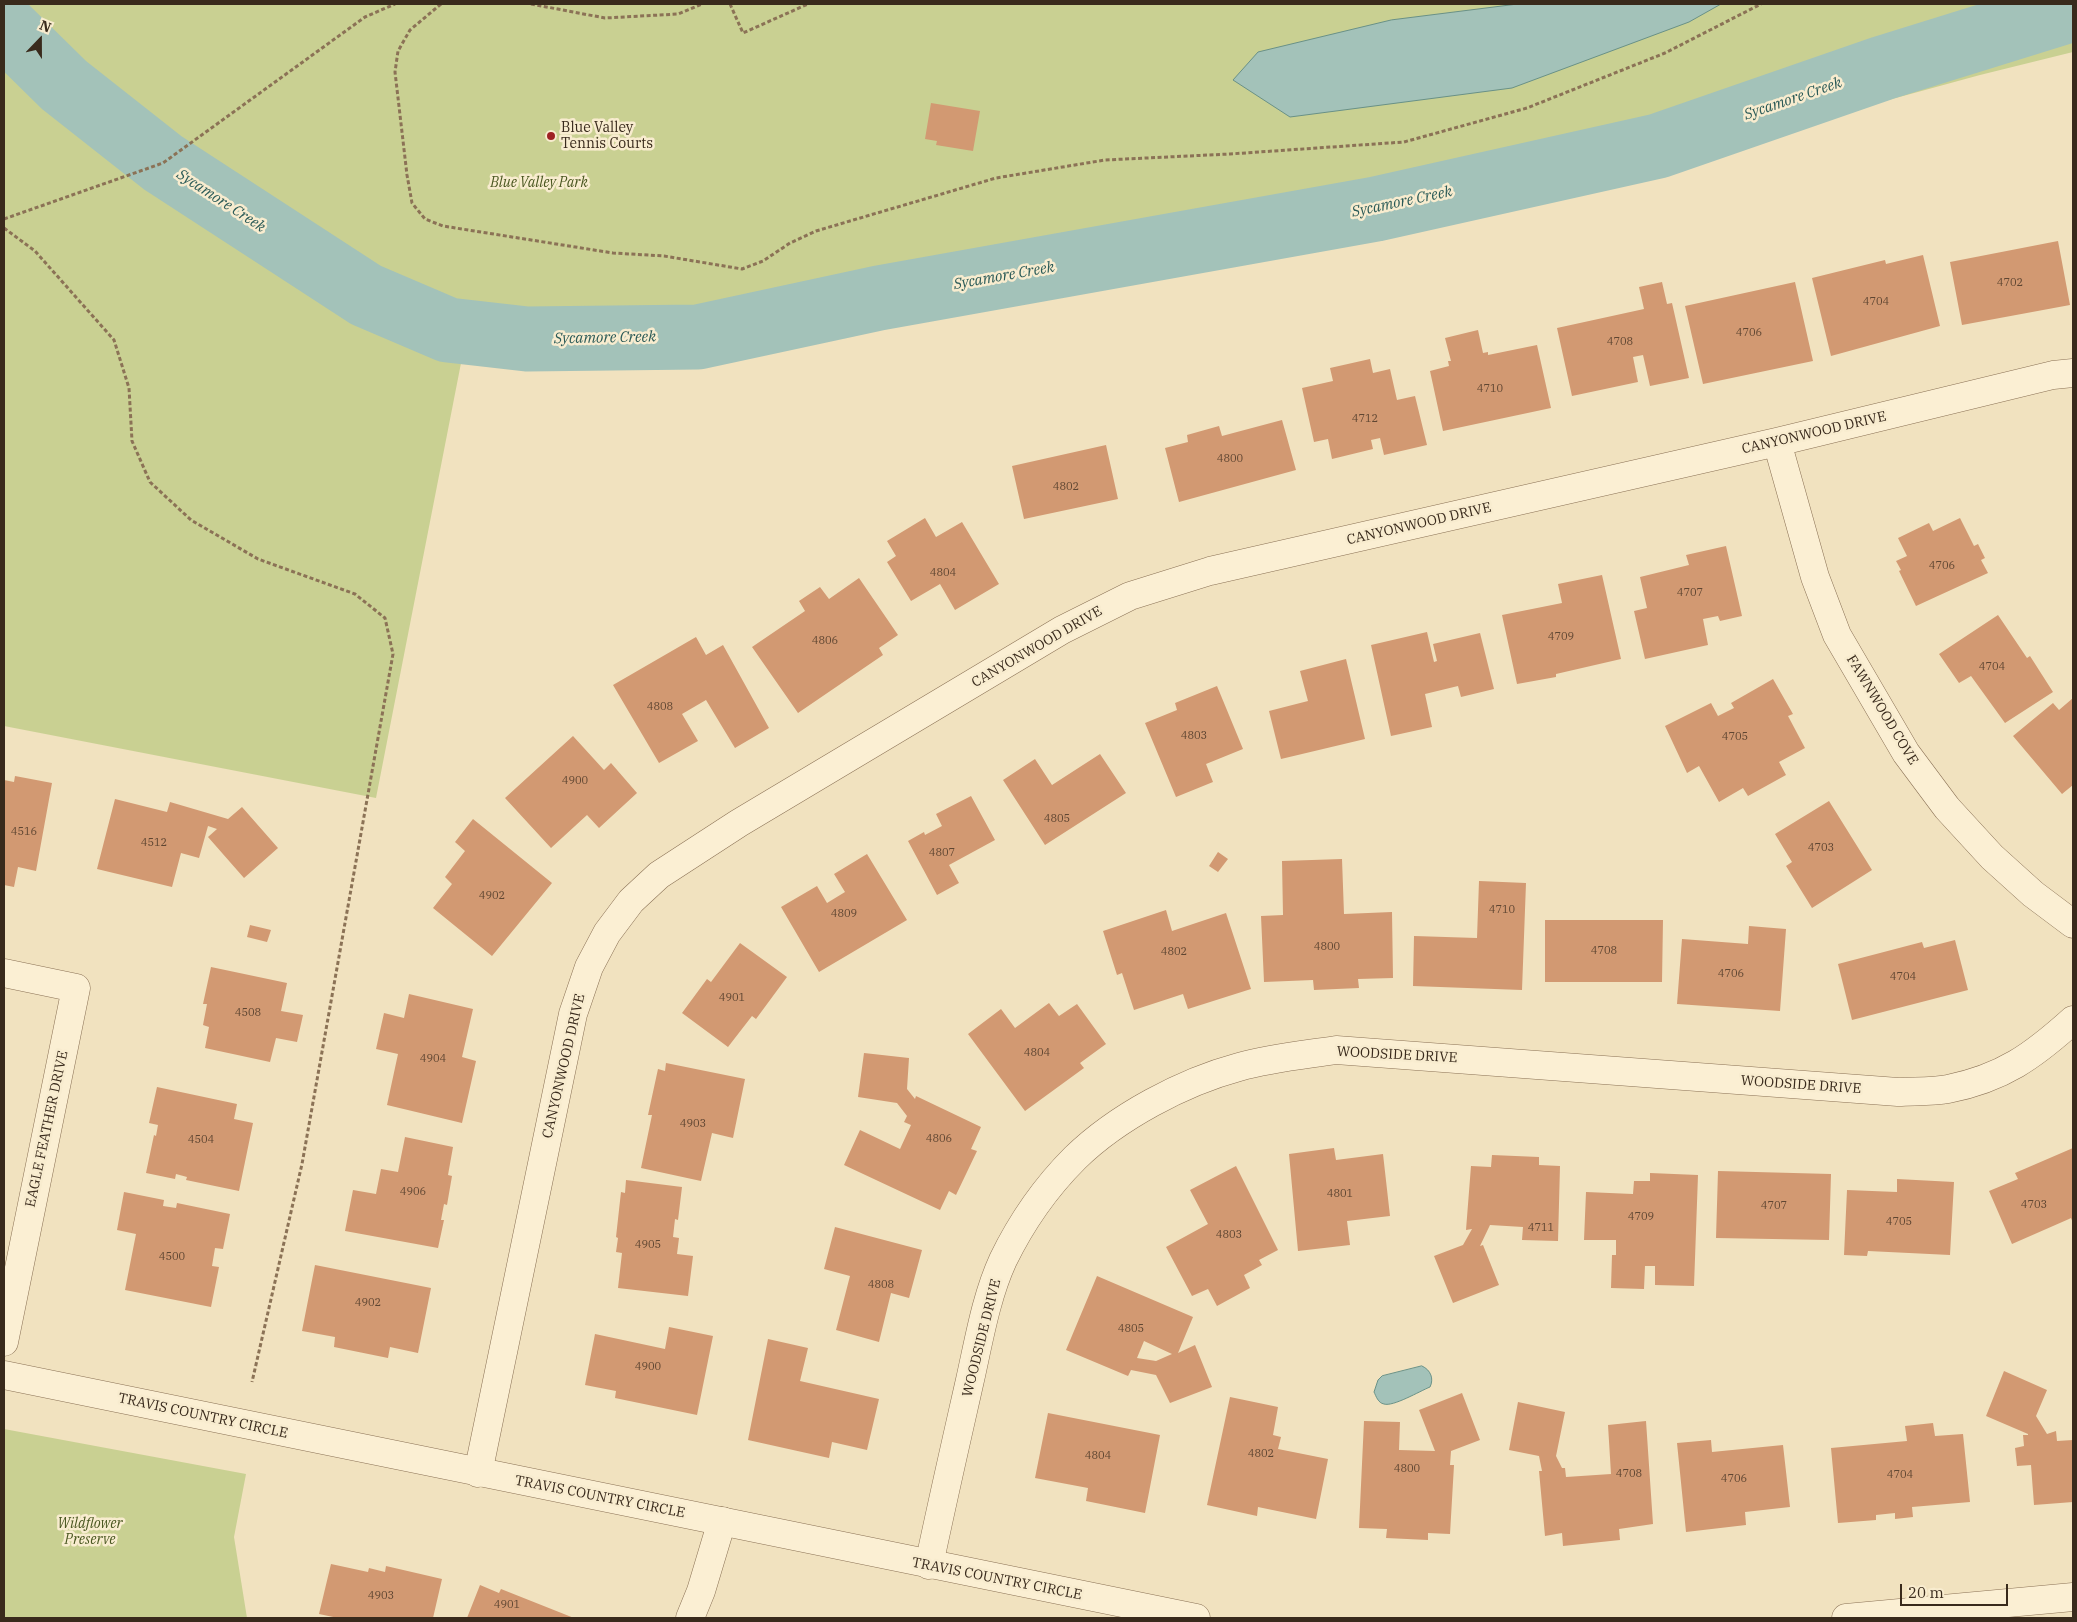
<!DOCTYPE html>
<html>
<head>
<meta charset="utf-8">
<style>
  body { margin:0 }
  #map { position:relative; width:2077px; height:1622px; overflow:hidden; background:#f1e2bf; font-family:"IBM Plex Serif",serif }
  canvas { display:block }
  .frame { position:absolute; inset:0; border:5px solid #392a1c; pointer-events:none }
  .north { position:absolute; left:15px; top:15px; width:50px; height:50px; -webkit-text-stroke:4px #f8eccf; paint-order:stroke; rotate:22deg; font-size:14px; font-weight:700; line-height:20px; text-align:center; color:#392a1c }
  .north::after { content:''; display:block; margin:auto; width:18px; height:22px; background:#392a1c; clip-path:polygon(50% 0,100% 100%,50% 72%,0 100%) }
  .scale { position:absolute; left:1900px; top:1584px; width:108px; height:22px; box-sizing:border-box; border:2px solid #392a1c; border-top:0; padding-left:6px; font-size:15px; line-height:18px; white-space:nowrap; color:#392a1c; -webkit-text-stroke:4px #f8eccf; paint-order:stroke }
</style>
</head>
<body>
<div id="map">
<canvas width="2077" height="1622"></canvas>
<div class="frame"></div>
<div class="north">N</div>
<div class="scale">20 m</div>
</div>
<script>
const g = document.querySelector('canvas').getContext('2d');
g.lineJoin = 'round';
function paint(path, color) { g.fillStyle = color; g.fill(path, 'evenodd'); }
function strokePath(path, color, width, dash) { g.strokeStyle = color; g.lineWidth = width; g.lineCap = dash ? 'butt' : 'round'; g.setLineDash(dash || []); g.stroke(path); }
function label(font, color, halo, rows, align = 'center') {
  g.font = font + ' "IBM Plex Serif",serif'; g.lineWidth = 5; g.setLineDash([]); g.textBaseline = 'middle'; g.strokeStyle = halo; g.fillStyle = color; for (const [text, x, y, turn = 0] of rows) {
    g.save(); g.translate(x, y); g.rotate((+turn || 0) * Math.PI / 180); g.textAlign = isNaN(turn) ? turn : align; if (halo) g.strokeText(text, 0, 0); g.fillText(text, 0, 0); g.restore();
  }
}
paint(new Path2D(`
  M4 4H2073V52L1980 75 1632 170 1273 250 764 347 534 363 462 358 376 798 4 726Z
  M4 1429 246 1474 234 1537 247 1618H4Z`), '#c9d092');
const water = new Path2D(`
  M1518 4H1721L1689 22 1512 88 1290 117 1233 80 1258 52 1391 20Z
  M1422 1366C1431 1370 1434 1379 1430 1387 1420 1391 1393 1407 1384 1404 1378 1403 1376 1396 1374 1392L1378 1380 1382 1376Z`);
paint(water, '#a3c2b9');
strokePath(water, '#699187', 1);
strokePath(new Path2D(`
  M4 26 64 85 163 163 366 295 448 330 527 339 698 337 879 298 1376 209 1658 146 1883 68 2073 9`), '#a3c2b9', 65);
paint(new Path2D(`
  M931 103 980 111 973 151 936 145 937 141 925 139Z
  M2058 241 2070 305 1962 325 1950 262Z
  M1923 255 1940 326 1831 356 1812 278 1885 260 1886 264Z
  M1662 282 1667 304 1672 303 1689 378 1650 386 1643 355 1633 357 1638 382 1572 396 1557 328 1644 309 1639 287Z
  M1795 282 1813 361 1703 384 1685 306Z
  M1478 330 1483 353 1488 352V355L1537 345 1551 408 1443 431 1430 371 1449 366 1448 361H1451L1445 338Z
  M1370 359 1373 373 1390 369 1397 400 1415 396 1427 445 1384 455 1380 438 1371 440 1373 449 1332 459 1328 439 1314 442 1302 388 1333 381 1330 368Z
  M1282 420 1296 470 1179 502 1165 448 1188 442 1187 435 1219 426 1222 436Z
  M1106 445 1118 499 1024 519 1012 466Z
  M925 518 936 537 962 522 999 584 955 610 940 584 911 601 887 562 896 556 887 541Z
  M1960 518 1974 546 1978 544 1985 558 1981 560 1988 573 1916 606 1899 571 1901 570 1896 561 1907 556 1898 538 1929 523 1933 531Z
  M1726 546 1742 616 1720 621 1718 616 1703 619 1708 645 1645 659 1634 611 1647 608 1640 577 1689 565 1686 555Z
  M1602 575 1621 659 1556 674V677L1517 684 1502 615 1562 603 1558 584Z
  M859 578 898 635 879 648 883 655 798 713 752 647 805 611 799 601 820 587 829 599Z
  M1998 615 2027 658 2030 656 2053 692 2005 723 1971 676 1959 683 1939 654Z
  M1427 632 1434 662 1437 661 1433 644 1480 633 1494 689 1461 697 1458 686 1425 694 1432 727 1391 736 1371 645Z
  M696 637 706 655 723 645 769 728 735 748 706 700 682 714 698 741 659 763 613 685Z
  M1346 659 1365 739 1281 759 1269 711 1308 701 1300 671Z
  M1773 679 1793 714 1788 716 1805 748 1779 762 1786 775 1748 796 1743 788 1719 802 1699 766 1687 773 1665 726 1711 703 1718 716 1734 708 1731 703Z
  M1217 686 1243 749 1206 764 1213 782 1176 797 1145 723 1177 710 1175 703Z
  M2073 698V785L2062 794 2013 736 2053 703 2059 710Z
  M573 736 604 770 611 763 637 793 599 828 587 815 551 848 505 798Z
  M1100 754 1126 793 1045 845 1003 780 1035 759 1052 785Z
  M15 776 52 783 36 871 18 867 14 887 4 885V780L14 782Z
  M971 796 995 840 949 865 959 883 937 895 908 841 924 832 925 835 942 826 936 814Z
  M115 799 167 812 170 802 228 819 242 807 278 848 244 878 208 837 217 829 208 826 199 858 181 853 172 887 97 869Z
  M1829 801 1872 870 1812 908 1786 866 1792 862 1775 834Z
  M473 819 552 883 492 956 433 908 452 884 445 877 465 851 455 842Z
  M1218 852 1228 859 1218 872 1209 866Z
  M867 854 907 920 819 972 781 907 817 886 827 903 845 892 834 874Z
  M1342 859 1344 914 1392 912 1393 978 1358 979 1359 988 1314 990 1313 980 1264 982 1261 916 1283 915 1282 861Z
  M1479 881 1526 883 1522 990 1413 986 1414 936 1477 938Z
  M1166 910 1172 931 1226 913 1251 989 1188 1009 1183 994 1134 1010 1122 973 1117 975 1103 931Z
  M1545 920H1663L1662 982H1545Z
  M250 925 271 930 267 942 247 937Z
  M1749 926 1786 929 1780 1011 1677 1004 1682 939 1748 944Z
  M1955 940 1968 990 1852 1020 1838 964 1922 942 1924 948Z
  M740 943 787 977 756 1019 752 1016 728 1047 682 1013 707 979 711 982Z
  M211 967 287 983 281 1011 303 1015 297 1042 276 1038 270 1062 205 1048 209 1027 203 1025 207 1004H203Z
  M409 994 473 1009 462 1057 476 1061 462 1123 387 1105 398 1054 376 1049 384 1013 404 1018Z
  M1049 1003 1059 1016 1077 1004 1106 1044 1080 1063 1084 1068 1025 1111 968 1034 1001 1009 1015 1028Z
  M864 1053 909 1058 907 1089 915 1099 916 1096 981 1127 971 1149 977 1151 956 1195 949 1191 940 1210 844 1165 860 1130 900 1149 911 1125 904 1122 907 1116 897 1103 858 1097Z
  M666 1063 745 1079 733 1138 712 1133 701 1181 641 1168 652 1115H648L658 1069 665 1071Z
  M157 1087 237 1104 234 1119 253 1123 239 1191 186 1180 187 1177 176 1174 175 1179 146 1173 154 1135 156 1136 158 1125 149 1123Z
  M405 1137 453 1147 448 1175 452 1176 447 1205 444 1204 441 1220H444L438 1248 345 1231 353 1190 376 1194 381 1169 398 1172Z
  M1334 1148 1336 1160 1383 1154 1390 1216 1347 1221 1350 1245 1298 1251 1289 1154Z
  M2073 1148V1223L2071 1218 2069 1219 2012 1244 1989 1191 2018 1179 2015 1173Z
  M1492 1155 1539 1157V1165L1560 1166 1558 1241 1522 1240 1523 1227 1490 1225 1480 1246 1483 1245 1499 1285 1453 1303 1434 1256 1463 1245 1472 1229 1466 1230 1471 1166 1491 1167Z
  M1236 1166 1278 1250 1259 1260 1262 1265 1244 1275 1250 1288 1217 1306 1208 1289 1192 1296 1166 1247 1208 1224 1190 1190Z
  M1718 1171 1831 1174 1829 1240 1716 1238Z
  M1650 1173 1698 1175 1694 1286 1655 1285V1266H1645L1644 1289 1611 1288 1612 1255H1616V1240H1584L1586 1192 1633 1194 1634 1181H1650Z
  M1897 1179 1954 1182 1950 1255 1868 1251 1867 1256 1844 1255 1847 1190 1897 1192Z
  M626 1180 682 1187 678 1220 675 1219 673 1237 679 1238 677 1254 693 1256 688 1296 618 1288 622 1253 616 1252 618 1238 616 1237 621 1192 625 1193Z
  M124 1192 164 1200 163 1206 176 1208 177 1203 230 1214 223 1249 215 1248 212 1266 219 1267 211 1307 125 1290 136 1234 117 1230Z
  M835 1227 922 1250 909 1298 891 1293 879 1342 836 1330 850 1276 824 1269Z
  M315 1265 431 1288 418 1353 390 1347 388 1358 334 1347 335 1337 302 1331Z
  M1097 1276 1193 1317 1178 1353 1195 1345 1212 1387 1170 1403 1156 1375 1131 1370 1128 1376 1066 1350ZM1144 1341 1172 1354 1156 1361 1137 1358Z
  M669 1327 713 1336 697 1415 615 1398 616 1391 585 1385 595 1334 665 1349Z
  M768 1339 808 1348 800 1381 879 1399 867 1450 832 1442 829 1458 748 1440Z
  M2004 1371 2047 1390 2036 1416 2047 1434 2056 1431 2057 1441 2073 1440V1502L2034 1505 2031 1465 2017 1466 2015 1448 2024 1446 2023 1435H2028V1434L1986 1416Z
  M1462 1393 1480 1440 1451 1451 1450 1465H1454L1450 1534 1428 1533V1540L1386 1538 1387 1529 1359 1528 1364 1421 1400 1422 1399 1450 1435 1451 1419 1410Z
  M1230 1397 1278 1407 1273 1435 1281 1437 1278 1449 1328 1459 1316 1519 1258 1507 1257 1516 1207 1505Z
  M1518 1402 1565 1412 1556 1456 1562 1468H1565L1566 1477 1611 1474 1608 1425 1646 1421 1653 1524 1619 1529 1620 1540 1563 1546 1562 1533 1545 1536 1539 1471H1542L1539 1456 1509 1450Z
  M1048 1413 1160 1435 1145 1513 1086 1501 1088 1488 1035 1478Z
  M1933 1423 1935 1436 1963 1434 1970 1502 1912 1507 1913 1517 1895 1519V1513L1876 1515V1520L1838 1523 1831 1448 1907 1441 1905 1426Z
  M1711 1440 1712 1452 1783 1445 1790 1507 1745 1512 1746 1525 1686 1532 1677 1443Z
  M331 1564 368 1572 369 1568 385 1572 386 1566 442 1579 433 1618H338L319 1614Z
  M480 1585 499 1593 501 1589 574 1618H467Z`), '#d29972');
const minor = new Path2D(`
  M1777 442 1815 577 1837 635 1906 753 1947 808 1992 857 2033 894 2073 924
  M4 973 76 988 4 1342
  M478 1473 573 1014 589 967 607 933 631 901 659 875 739 823 1062 630 1130 596 1210 571 1777 442 2053 375 2073 373
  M929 1565C942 1503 956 1442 970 1380 979 1340 986 1297 1003 1260 1021 1223 1046 1187 1075 1158 1117 1117 1183 1082 1239 1067 1270 1058 1303 1055 1336 1050L1898 1092C1915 1091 1932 1092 1948 1089 2003 1078 2033 1056 2073 1020
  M690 1618 701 1591 722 1521`);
const tertiary = new Path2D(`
  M4 1375 1196 1618
  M1846 1618 2073 1597`);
strokePath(minor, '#8b7256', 29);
strokePath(tertiary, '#8b7256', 29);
strokePath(new Path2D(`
  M441 4 410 30 398 51 395 72 407 175 412 203 425 219 443 226 613 253 664 256 742 269 763 261 790 243 816 231 996 178 1105 160 1230 154 1404 142 1527 108 1665 53 1761 4
  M531 4 605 18 678 14 702 4
  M730 4 743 33 808 4
  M4 219 163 163 365 17 395 4
  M4 228 35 251 114 340 129 388 132 441 150 482 191 520 258 559 355 594 385 618 393 654 302 1164 252 1382`), '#8b7256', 3, [4, 2.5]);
strokePath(minor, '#fbefd3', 28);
strokePath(tertiary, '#fbefd3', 28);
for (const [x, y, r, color] of [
  [551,136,5,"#9e2223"]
]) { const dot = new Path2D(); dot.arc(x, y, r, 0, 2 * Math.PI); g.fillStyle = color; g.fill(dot); strokePath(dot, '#f8eccf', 2); }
label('11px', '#5f4632', null, [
  ["4702",2010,283],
  ["4704",1876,302],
  ["4706",1749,333],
  ["4708",1620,342],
  ["4710",1490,389],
  ["4712",1365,419],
  ["4800",1230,459],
  ["4802",1066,487],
  ["4706",1942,566],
  ["4804",943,573],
  ["4707",1690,593],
  ["4709",1561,637],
  ["4806",825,641],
  ["4704",1992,667],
  ["4808",660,707],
  ["4803",1194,736],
  ["4705",1735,737],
  ["4900",575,781],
  ["4805",1057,819],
  ["4516",24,832],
  ["4512",154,843],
  ["4703",1821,848],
  ["4807",942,853],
  ["4902",492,896],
  ["4710",1502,910],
  ["4809",844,914],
  ["4800",1327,947],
  ["4708",1604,951],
  ["4802",1174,952],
  ["4706",1731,974],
  ["4704",1903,977],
  ["4901",732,998],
  ["4508",248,1013],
  ["4804",1037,1053],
  ["4904",433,1059],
  ["4903",693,1124],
  ["4806",939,1139],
  ["4504",201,1140],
  ["4906",413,1192],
  ["4801",1340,1194],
  ["4703",2034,1205],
  ["4707",1774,1206],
  ["4709",1641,1217],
  ["4705",1899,1222],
  ["4711",1541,1228],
  ["4803",1229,1235],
  ["4905",648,1245],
  ["4500",172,1257],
  ["4808",881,1285],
  ["4902",368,1303],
  ["4805",1131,1329],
  ["4900",648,1367],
  ["4802",1261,1454],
  ["4804",1098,1456],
  ["4800",1407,1469],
  ["4708",1629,1474],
  ["4704",1900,1475],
  ["4706",1734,1479],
  ["4903",381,1596],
  ["4901",507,1605]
]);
label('14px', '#392a1c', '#f8eccf', [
  ["Blue Valley",561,128],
  ["Tennis Courts",561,144]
], 'left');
label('italic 14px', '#4a5721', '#f8eccf', [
  ["Blue Valley Park",539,183],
  ["Wildflower",90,1524],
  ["Preserve",90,1540]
]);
label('14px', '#392a1c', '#f8eccf', [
  ["CANYONWOOD DRIVE",1814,433,-13],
  ["CANYONWOOD DRIVE",1419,524,-13],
  ["CANYONWOOD DRIVE",1037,647,-30],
  ["FAWNWOOD COVE",1882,710,59],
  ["WOODSIDE DRIVE",1397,1055,3],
  ["CANYONWOOD DRIVE",564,1066,-77],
  ["WOODSIDE DRIVE",1801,1085,4],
  ["EAGLE FEATHER DRIVE",47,1129,-78],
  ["WOODSIDE DRIVE",982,1338,-76],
  ["TRAVIS COUNTRY CIRCLE",203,1416,12],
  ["TRAVIS COUNTRY CIRCLE",600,1497,11],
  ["TRAVIS COUNTRY CIRCLE",997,1579,11]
]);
label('italic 15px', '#2a5a57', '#f8eccf', [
  ["Sycamore Creek",1793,99,-19],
  ["Sycamore Creek",221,201,33],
  ["Sycamore Creek",1402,202,-12],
  ["Sycamore Creek",1004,276,-10],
  ["Sycamore Creek",605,338,-1]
]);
</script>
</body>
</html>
